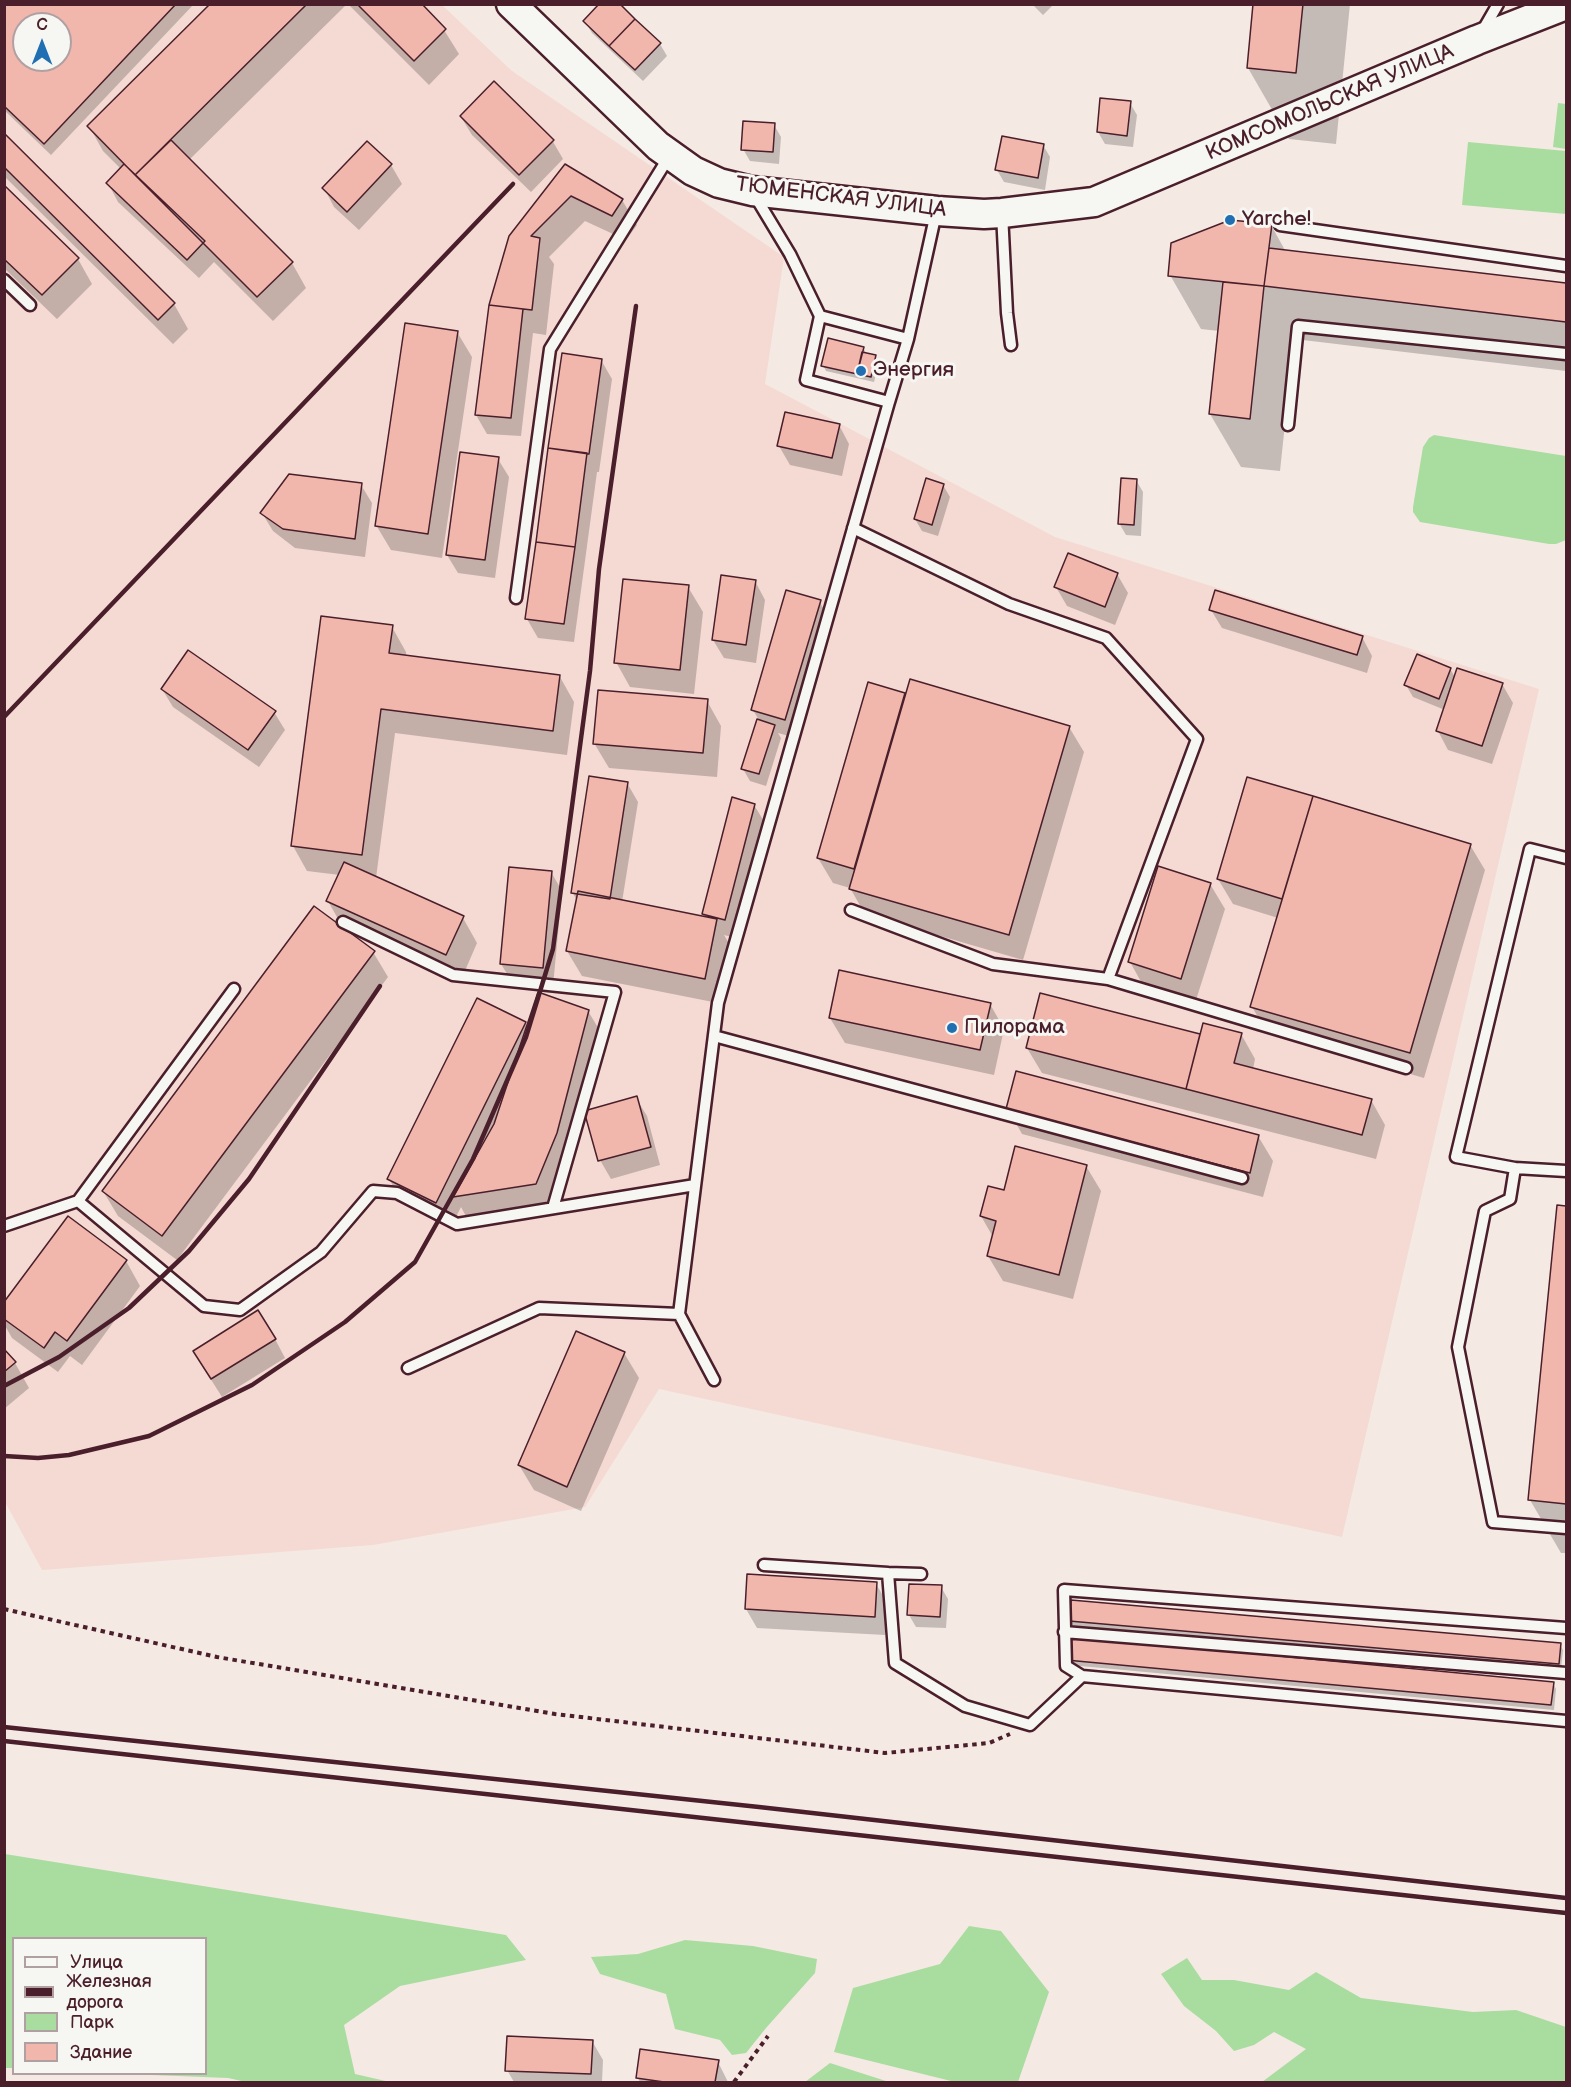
<!DOCTYPE html>
<html>
<head>
<meta charset="utf-8">
<style>
  body { margin:0 }
  #map { position:relative; width:1571px; height:2087px; overflow:hidden; background:#f5e9e4; font-family:"Balsamiq Sans",sans-serif }
  canvas { display:block }
  .frame { position:absolute; inset:0; border:6px solid #4a1f2b; pointer-events:none }
  .legend { position:absolute; left:12px; top:1937px; width:195px; height:138px; box-sizing:border-box; background:#f6f6f2; border:2px solid #b1a0a2; margin:0; padding:8px 10px; list-style:none; font-size:18px; color:#4a1f2b }
  .legend li { display:flex; align-items:center; gap:12px; height:30px }
  .legend b { width:30px; border:2px solid #b1a0a2 }
  .north { position:absolute; left:12px; top:12px; width:60px; height:60px; box-sizing:border-box; background:#f6f6f2; border:2px solid #b1a0a2; border-radius:50%; rotate:0deg; font-size:16px; font-weight:700; line-height:24px; text-align:center; color:#4a1f2b }
  .north::after { content:''; display:block; margin:auto; width:21px; height:27px; background:#1f6fb2; clip-path:polygon(50% 0,100% 100%,50% 72%,0 100%) }
</style>
</head>
<body>
<div id="map">
<canvas width="1571" height="2087"></canvas>
<div class="frame"></div>
<ul class="legend">
<li><b style="height:8px;background:#f6f6f2"></b>Улица</li>
<li><b style="height:8px;background:#4a1f2b"></b>Железная дорога</li>
<li><b style="height:16px;background:#a9dda0"></b>Парк</li>
<li><b style="height:16px;background:#f1b7ac"></b>Здание</li>
</ul>
<div class="north">С</div>
</div>
<script>
const g = document.querySelector('canvas').getContext('2d');
g.lineJoin = 'round';
function paint(path, color) { g.fillStyle = color; g.fill(path, 'evenodd'); }
function strokePath(path, color, width, dash) { g.strokeStyle = color; g.lineWidth = width; g.lineCap = dash ? 'butt' : 'round'; g.setLineDash(dash || []); g.stroke(path); }
function label(font, color, halo, rows, align = 'center') {
  g.font = font + ' "Balsamiq Sans",sans-serif'; g.lineWidth = 6; g.setLineDash([]); g.textBaseline = 'middle'; g.strokeStyle = halo; g.fillStyle = color; for (const [text, x, y, turn = 0] of rows) {
    g.save(); g.translate(x, y); g.rotate((+turn || 0) * Math.PI / 180); g.textAlign = isNaN(turn) ? turn : align; if (halo) g.strokeText(text, 0, 0); g.fillText(text, 0, 0); g.restore();
  }
}
paint(new Path2D(`
  M4 5H442L512 71 784 257 765 384 1055 537 1539 689 1342 1537 659 1389 585 1507 373 1545 42 1570 4 1500ZM24 24H60V60H24Z`), '#f4dad3');
paint(new Path2D(`
  M1558 103 1566 104V149L1553 147Z
  M1468 142 1566 151V214L1462 205Z
  M1434 435 1566 456V540L1556 544H1549L1420 522 1413 512V507L1423 447 1429 438Z
  M5 1854 506 1935 526 1960 400 1986 344 2025 355 2074 390 2082H246L228 2078 126 2074H206V1938H14L13 2068H5Z
  M969 1926 1001 1931 1049 1992 1018 2082H955L834 2052 853 1988 940 1964Z
  M685 1940 753 1946 817 1959 815 1973 766 2028 746 2053 732 2055 720 2040 675 2029 666 1994 600 1974 591 1957 638 1954Z
  M1187 1958 1202 1980H1234L1289 1990 1316 1972 1361 1998 1473 2012 1516 2010 1566 2027V2082H1262L1306 2049 1274 2032 1254 2045 1234 2051 1216 2031 1184 2006 1161 1974Z
  M830 2063 889 2082H805Z`), '#a9dda0');
paint(new Path2D(`
  M4 4H194L51 155 4 110ZM24 24H60V60H24Z
  M212 4H347L189 160 292 263 306 288 273 321 214 262 199 278 118 202 108 183 121 169 103 151 89 126Z
  M348 4H419L444 30 459 54 429 85Z
  M618 4 660 44 667 56 643 81 592 33 585 21Z
  M1032 4H1054L1043 15Z
  M1255 4H1350L1336 144 1289 139 1248 68Z
  M1130 103 1137 115 1133 147 1105 144 1098 132Z
  M461 117 552 140 563 159 531 192 472 135Z
  M774 125 781 137 779 164 750 161 743 149Z
  M4 135 174 304 188 329 173 344 4 176Z
  M1043 145 1050 157 1045 190 1004 182 997 170Z
  M391 165 402 184 359 230 334 207 324 188Z
  M565 166 622 200 637 225 626 240 585 221 549 257 554 264 546 335 533 333 521 436 487 434 476 415 491 305Z
  M4 187 78 259 92 284 57 319 4 268Z
  M1271 225 1286 252 1566 284V371L1294 339 1280 471 1241 467 1210 414 1219 331 1201 329 1170 275Z
  M457 332 472 357 442 558 391 550 376 525Z
  M863 348 867 354 875 357 879 362 874 382 826 371 823 365Z
  M601 360 612 379 599 472H597L574 642 538 638 527 619Z
  M839 425 849 444 842 476 790 465 779 446Z
  M498 459 509 477 495 578 458 573 447 555Z
  M1136 480 1143 492 1141 536 1126 535 1119 523Z
  M361 485 372 503 365 557 295 548 273 531 262 513Z
  M943 485 950 497 938 536 922 531 915 519Z
  M1117 574 1128 593 1115 625 1067 606 1056 587Z
  M755 581 765 600 756 663 724 658 713 640Z
  M688 587 703 612 694 694 630 687 616 662Z
  M819 601 830 620 796 738 778 733 781 738 766 786 750 781 743 769 759 720 753 710Z
  M1211 610 1362 637 1372 656 1367 673 1222 628Z
  M392 627 406 652V657L560 677 574 702 567 755 395 733 376 878 463 918 477 943 461 980 342 926 328 901 340 875 307 871 293 846Z
  M1450 669 1455 677 1502 684 1513 703 1492 764 1448 750 1438 731 1445 710 1413 697 1406 685Z
  M869 684 907 695 1069 727 1084 752 1023 960 865 914 850 888 833 883 818 858Z
  M162 689 274 712 285 730 259 767 173 707Z
  M707 701 721 726 717 777 609 768 594 743Z
  M1248 779 1470 845 1485 870 1424 1078 1267 1032 1252 1007 1278 918 1233 904 1218 879Z
  M627 783 638 802 622 902 706 918 704 914 754 805 765 823 736 938 724 935 730 945 718 1003 582 976 567 951 577 901 573 893Z
  M551 872 562 891 553 986 512 982 501 964Z
  M1210 884 1225 909 1195 1003 1144 987 1130 962Z
  M373 952 388 977 177 1260 118 1216 103 1191Z
  M1041 995 1201 1036 1241 1034 1255 1059 1253 1069 1371 1100 1385 1125 1376 1159 1042 1073 1027 1048Z
  M477 1000 525 1023 528 1027 588 1011 603 1036 550 1209 469 1222 461 1207 451 1227 403 1203 389 1179Z
  M990 1004 1004 1029 994 1075 845 1043 830 1018Z
  M636 1098 647 1116 660 1165 611 1179 600 1160Z
  M1008 1109 1258 1136 1273 1161 1263 1197 1022 1134Z
  M1086 1166 1101 1191 1073 1299 1003 1281 988 1256 993 1237 981 1216 1005 1191Z
  M1559 1207 1566 1208V1553H1561L1530 1500Z
  M68 1218 126 1261 140 1286 82 1365 70 1356 58 1372 12 1338 4 1324V1304Z
  M275 1339 285 1358 222 1397 205 1370Z
  M4 1351 15 1363 29 1388 4 1409Z
  M624 1353 639 1378 581 1511 534 1490 519 1465Z
  M876 1584 887 1602 885 1635 757 1628 746 1609Z
  M941 1587 948 1599 946 1628 916 1627 909 1615Z
  M1072 1602 1560 1645 1563 1650 1561 1669 1073 1627 1070 1621Z
  M1069 1638 1553 1683 1556 1689 1554 1710 1070 1665Z
  M592 2041 603 2060 602 2082H514L507 2070Z
  M718 2062 728 2082H640L638 2078Z`), '#0003');
const building = new Path2D(`
  M4 4H176L44 144 4 106ZM24 24H60V60H24Z
  M210 4H307L135 175 87 126Z
  M357 4H422L446 29 414 61Z
  M599 4H620L635 19 609 46 583 21Z
  M1253 4H1303L1296 73 1247 68Z
  M635 19 661 43 635 70 609 46Z
  M494 81 554 140 519 175 460 116Z
  M1100 98 1131 101 1127 136 1097 132Z
  M743 121 775 123 773 152 741 150Z
  M4 133 175 303 158 320 4 167Z
  M1002 136 1044 144 1038 178 995 170Z
  M171 140 293 262 257 297 135 175Z
  M367 141 392 164 347 212 322 188Z
  M124 164 205 241 187 260 106 183Z
  M565 164 623 199 612 216 571 196 531 236 540 238 532 310 489 305 509 236Z
  M4 185 79 258 42 295 4 259Z
  M1230 220 1272 224 1264 286 1168 276 1171 243Z
  M1269 248 1566 283V322L1264 286Z
  M1223 282 1264 286 1250 419 1209 414Z
  M489 305 523 309 511 418 475 415Z
  M405 323 458 331 428 534 375 526Z
  M828 338 864 347 857 374 821 366Z
  M862 352 876 355 871 377 857 374Z
  M562 353 602 359 589 454 548 448Z
  M785 412 840 424 832 458 777 446Z
  M548 448 587 453 575 547 536 542Z
  M460 452 499 457 485 560 446 555Z
  M289 474 362 483 355 539 283 529 260 513Z
  M926 478 944 484 932 525 914 519Z
  M1121 478 1137 479 1134 525 1118 524Z
  M536 542 575 547 564 624 525 619Z
  M1068 553 1118 573 1105 607 1054 587Z
  M721 575 756 580 746 645 712 640Z
  M623 579 689 585 680 670 614 663Z
  M786 590 821 600 785 720 751 710Z
  M1215 590 1363 636 1357 655 1209 610Z
  M321 616 393 625 389 653 560 675 553 731 381 709 362 855 291 846Z
  M188 650 276 711 248 750 161 689Z
  M1417 654 1451 668 1439 699 1404 685Z
  M1457 668 1503 683 1482 746 1436 731Z
  M910 679 1070 726 1009 935 849 889Z
  M868 682 905 693 854 869 817 858Z
  M598 690 708 699 703 753 593 744Z
  M757 719 775 725 759 774 741 769Z
  M589 776 628 782 610 899 571 893Z
  M1247 777 1313 796 1282 899 1217 879Z
  M1313 796 1471 844 1410 1053 1250 1007Z
  M732 797 755 804 725 920 702 914Z
  M344 862 464 916 446 955 326 901Z
  M1158 866 1211 883 1181 979 1128 962Z
  M509 867 552 871 543 968 500 964Z
  M578 891 717 919 705 979 566 951Z
  M314 906 375 951 162 1236 102 1191Z
  M839 970 991 1003 980 1050 829 1018Z
  M538 992 589 1010 557 1133 536 1184 453 1197 494 1124Z
  M1040 993 1200 1034 1186 1089 1026 1048Z
  M477 998 526 1022 436 1203 387 1179Z
  M1203 1023 1242 1033 1234 1063 1372 1099 1362 1135 1186 1089Z
  M1016 1071 1259 1135 1250 1173 1006 1109Z
  M637 1096 651 1147 598 1161 584 1111Z
  M1015 1146 1087 1165 1059 1275 987 1256 996 1221 980 1216 988 1186 1004 1190Z
  M1557 1205 1566 1206V1504L1528 1500Z
  M68 1216 127 1260 67 1341 55 1332 44 1348 4 1319V1302Z
  M258 1310 276 1339 211 1379 193 1351Z
  M576 1331 625 1352 567 1487 518 1465Z
  M4 1349 16 1362 4 1372Z
  M747 1574 877 1582 875 1617 745 1609Z
  M909 1584 942 1585 940 1617 907 1615Z
  M1071 1600 1561 1643 1559 1664 1069 1621Z
  M1068 1636 1554 1682 1551 1705 1066 1660Z
  M507 2036 593 2040 591 2074 505 2071Z
  M640 2049 719 2060 715 2082H664L636 2078Z`);
paint(building, '#f1b7ac');
strokePath(building, '#4a1f2b', 1.5);
const lane = new Path2D(`
  M1483 30 1498 4
  M755 196 790 254 820 316 806 380 889 402 908 339 936 213
  M1002 213 1007 313 1011 345
  M1280 225 1566 266
  M4 280 30 305
  M820 316 908 339
  M1288 425 1298 326 1566 354
  M516 598 550 349 670 155
  M1566 858 1530 849 1456 1157 1515 1168 1510 1199 1485 1211 1458 1347 1493 1522 1566 1528
  M851 910 993 964 1108 979 1197 739 1106 638 1009 604 853 528
  M343 922 453 975 615 992 553 1208
  M1108 979 1406 1068
  M714 1036 1242 1178
  M1515 1168 1566 1171
  M78 1201 234 989
  M4 1226 78 1201 204 1306 240 1310 321 1252 373 1191 397 1193 457 1224 695 1185
  M408 1368 539 1308 679 1314
  M714 1380 679 1314 718 1003 889 402
  M764 1565 888 1573 895 1663 965 1706 1030 1725 1082 1676 1566 1721
  M888 1573 921 1574
  M1064 1632 1566 1673
  M1082 1676 1066 1666 1064 1590 1566 1628`);
const secondary = new Path2D(`
  M511 4 658 146 693 171 719 183 752 191 937 211 984 214 1002 213 1094 202 1477 40 1566 5`);
strokePath(lane, '#4a1f2b', 15);
strokePath(secondary, '#4a1f2b', 33);
strokePath(new Path2D(`
  M4 1609 217 1657 555 1714 885 1753 989 1743 1010 1734
  M734 2082 768 2036`), '#4a1f2b', 4, [4.5, 4.5]);
strokePath(lane, '#f6f6f2', 10);
strokePath(secondary, '#f6f6f2', 28);
strokePath(new Path2D(`
  M4 717 513 184
  M4 1386 59 1357 129 1308 189 1251 249 1179 380 986
  M4 1456 38 1458 69 1455 149 1436 252 1385 345 1322 415 1262 473 1159 526 1037 553 949 590 671 599 569 636 306
  M4 1727 759 1807 1566 1898
  M4 1741 1566 1913`), '#4a1f2b', 4.5);
for (const [x, y, r, color] of [
  [1230,220,6,"#1f6fb2"],
  [861,371,6,"#1f6fb2"],
  [952,1028,6,"#1f6fb2"]
]) { const dot = new Path2D(); dot.arc(x, y, r, 0, 2 * Math.PI); g.fillStyle = color; g.fill(dot); strokePath(dot, '#f6f6f2', 2); }
label('21px', '#4a1f2b', '#f6f6f2', [
  ["КОМСОМОЛЬСКАЯ УЛИЦА",1330,103,-23],
  ["ТЮМЕНСКАЯ УЛИЦА",841,198,7]
]);
label('21px', '#4a1f2b', '#f6f6f2', [
  ["Yarche!",1242,220],
  ["Энергия",873,371],
  ["Пилорама",964,1028]
], 'left');
</script>
</body>
</html>
